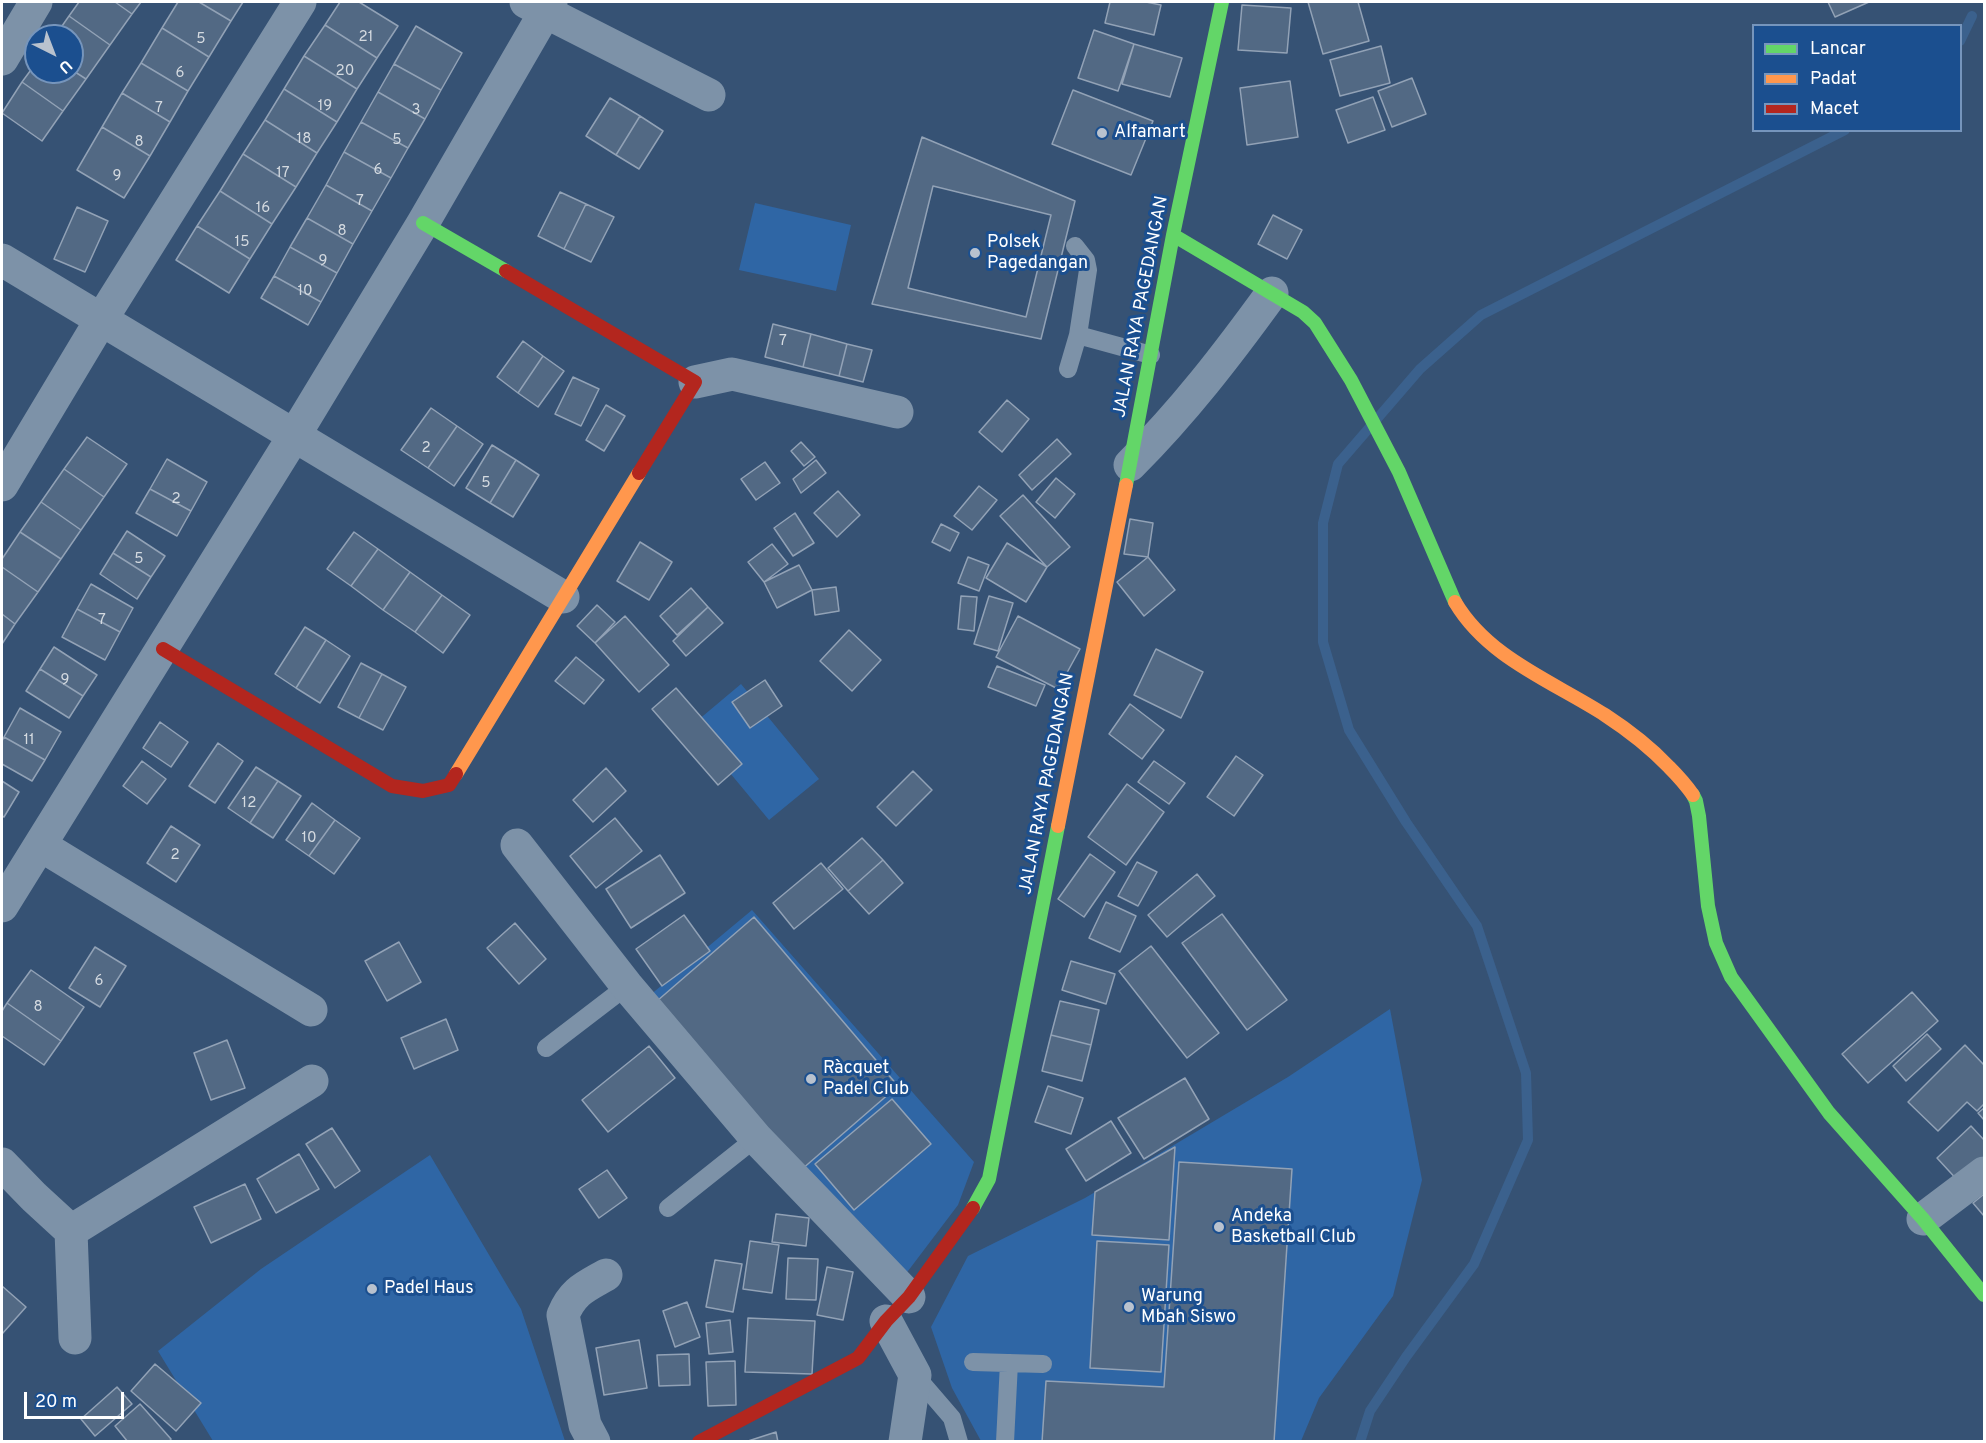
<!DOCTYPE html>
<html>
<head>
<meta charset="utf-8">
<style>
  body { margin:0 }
  #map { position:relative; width:1986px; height:1443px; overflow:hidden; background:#365274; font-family:Overpass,sans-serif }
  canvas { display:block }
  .frame { position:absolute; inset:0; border:3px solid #fff; pointer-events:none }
  .legend { position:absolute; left:1752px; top:24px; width:210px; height:108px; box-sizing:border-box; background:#1b4f8f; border:2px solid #7695bc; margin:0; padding:8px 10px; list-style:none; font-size:18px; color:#fff }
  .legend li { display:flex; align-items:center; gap:12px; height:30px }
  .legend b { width:30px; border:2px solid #7695bc }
  .north { position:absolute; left:24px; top:24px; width:60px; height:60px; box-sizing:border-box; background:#1b4f8f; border:2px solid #7695bc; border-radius:50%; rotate:138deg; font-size:16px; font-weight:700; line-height:24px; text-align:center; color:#fff }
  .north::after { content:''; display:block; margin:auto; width:21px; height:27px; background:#b9c2ce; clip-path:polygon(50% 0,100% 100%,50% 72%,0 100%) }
  .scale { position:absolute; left:24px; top:1392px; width:100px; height:27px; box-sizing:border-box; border:3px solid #fff; border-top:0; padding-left:8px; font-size:18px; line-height:21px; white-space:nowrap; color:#fff; -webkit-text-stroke:4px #1b4f8f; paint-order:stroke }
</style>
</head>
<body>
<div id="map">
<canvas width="1986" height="1443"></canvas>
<div class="frame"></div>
<ul class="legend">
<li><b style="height:8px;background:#63d668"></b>Lancar</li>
<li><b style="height:8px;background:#ff974d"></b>Padat</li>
<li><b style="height:8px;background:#b3261e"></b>Macet</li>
</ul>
<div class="north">U</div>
<div class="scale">20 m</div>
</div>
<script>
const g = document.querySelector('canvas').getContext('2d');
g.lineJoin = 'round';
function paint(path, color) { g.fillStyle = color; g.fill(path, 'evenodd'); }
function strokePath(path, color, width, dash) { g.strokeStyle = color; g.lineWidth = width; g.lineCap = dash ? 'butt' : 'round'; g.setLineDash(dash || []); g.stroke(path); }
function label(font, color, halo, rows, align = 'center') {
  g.font = font + ' Overpass,sans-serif'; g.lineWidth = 6; g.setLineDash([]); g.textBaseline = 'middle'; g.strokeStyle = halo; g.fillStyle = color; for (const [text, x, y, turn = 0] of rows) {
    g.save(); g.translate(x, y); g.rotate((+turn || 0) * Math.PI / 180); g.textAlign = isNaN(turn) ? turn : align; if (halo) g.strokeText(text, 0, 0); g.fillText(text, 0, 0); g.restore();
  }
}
paint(new Path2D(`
  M755 203 851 225 836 291 739 270Z
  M741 684 819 779 769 820 691 726Z
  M752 910 974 1162 958 1205 905 1275 649 996Z
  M1390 1009 1422 1180 1393 1296 1319 1398 1301 1441H981L952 1388 931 1327 968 1256 1085 1198 1288 1077Z
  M430 1155 521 1309 565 1441H213L158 1351 261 1269Z`), '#2f66a5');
strokePath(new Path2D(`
  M1960 41 1972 16
  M1360 1442 1370 1411 1406 1357 1474 1264 1528 1140 1526 1073 1477 926 1406 822 1349 730 1323 642V523L1338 464 1420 369 1481 315 1845 130`), '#3b618d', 10);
const building = new Path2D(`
  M79 2H115L132 14 110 45 69 16Z
  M115 2H141L132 14Z
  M178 2H199L231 21 209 57 162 28Z
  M199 2H243L231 21Z
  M340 2H359L398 26 377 58 325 25Z
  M1110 2H1146L1161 5 1154 35 1105 23Z
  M1308 2H1358L1369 41 1323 54Z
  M1828 2H1869L1835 17Z
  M1242 5 1291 8 1287 53 1238 50Z
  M69 16 110 45 86 79 72 70V36H55Z
  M325 25 377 58 357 89 304 56Z
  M416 26 462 53 441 90 394 64Z
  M162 28 209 57 188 91 141 63Z
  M1094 30 1134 44 1118 91 1078 78Z
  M1134 44 1182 58 1170 97 1122 84Z
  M1381 46 1390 83 1340 96 1330 60Z
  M304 56 357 89 337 122 284 89Z
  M36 63V72H72V70L86 79 63 111 22 82Z
  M141 63 188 91 170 122 122 93Z
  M394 64 441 90 425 119 378 92Z
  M1412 78 1426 114 1392 127 1378 91Z
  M1290 81 1298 137 1247 145 1240 88Z
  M22 82 63 111 42 141 2 113Z
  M284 89 337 122 317 153 265 120Z
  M1073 90 1153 121 1131 175 1052 144Z
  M378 92 425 119 408 148 361 122Z
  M122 93 170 122 150 156 102 127Z
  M1373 97 1385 130 1348 143 1336 110Z
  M610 98 640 116 616 155 586 136Z
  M640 116 663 131 639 169 616 155Z
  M265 120 317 153 296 187 243 154Z
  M361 122 408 148 391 178 344 152Z
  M102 127 150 156 124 198 77 170Z
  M922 137 1075 201 1041 339 872 304Z
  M344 152 391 178 372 211 326 185Z
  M243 154 296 187 272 224 220 191Z
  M326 185 372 211 353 244 307 218Z
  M933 186 1051 215 1026 317 908 288Z
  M220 191 272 224 250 259 197 226Z
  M560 192 586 204 564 249 538 236Z
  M586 204 614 217 591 262 564 249Z
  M77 207 108 221 85 272 54 259Z
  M1273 215 1302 230 1287 259 1258 244Z
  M307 218 353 244 337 273 290 247Z
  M197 226 250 259 229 293 176 260Z
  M290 247 337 273 321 302 274 276Z
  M274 276 321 302 308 325 261 298Z
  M773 324 811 334 803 367 765 357Z
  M811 334 847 344 839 376 803 367Z
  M523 341 543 356 518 393 497 377Z
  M847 344 872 350 863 382 839 376Z
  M543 356 564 371 538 407 518 393Z
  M573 377 599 389 581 426 555 414Z
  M1007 400 1029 419 1002 452 979 432Z
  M606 405 625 416 604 451 586 440Z
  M431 408 457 426 428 468 401 450Z
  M457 426 483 444 454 486 428 468Z
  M87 437 127 464 104 497 64 469Z
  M1057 439 1071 454 1032 490 1019 475Z
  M801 442 815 457 804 466 791 451Z
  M492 445 516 460 490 503 466 488Z
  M167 459 207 482 191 511 150 489Z
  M516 460 539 475 513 517 490 503Z
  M816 460 826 473 801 493 793 479Z
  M765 462 780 483 756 500 741 479Z
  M64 469 104 497 81 530 41 502Z
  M1056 478 1075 494 1055 518 1036 502Z
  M979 486 997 500 972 530 954 516Z
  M150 489 191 511 177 536 136 513Z
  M838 491 860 515 837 537 814 513Z
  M1023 495 1070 547 1047 567 1000 516Z
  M41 502 81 530 61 559 20 532Z
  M795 513 814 543 793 556 774 528Z
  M1130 519 1153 523 1148 557 1124 554Z
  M941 524 959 533 950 551 932 542Z
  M127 531 165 556 151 577 113 553Z
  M20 532 61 559 38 592 2 567V559Z
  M354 532 378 549 351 586 327 569Z
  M640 542 672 562 649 600 617 581Z
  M1007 543 1047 567 1026 602 986 578Z
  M772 544 788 564 764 582 748 562Z
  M378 549 410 572 383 610 351 586Z
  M113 553 151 577 137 599 100 574Z
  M968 557 989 565 979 591 958 583Z
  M1148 557 1175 590 1144 616 1117 582Z
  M799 565 812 590 777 608 764 582Z
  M2 567 38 592 15 624 2 614Z
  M410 572 442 595 415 632 383 610Z
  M91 584 133 608 120 632 77 609Z
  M836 587 839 611 815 615 812 590Z
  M691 588 708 607 677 635 660 616Z
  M442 595 470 615 443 653 415 632Z
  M961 596 977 597 974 631 958 629Z
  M989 596 1013 603 998 651 974 644Z
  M597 605 615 622 595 643 577 626Z
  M708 607 723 623 686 656 673 641Z
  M77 609 120 632 105 660 62 637Z
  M2 614 15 624 2 644Z
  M625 616 669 665 639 692 595 643Z
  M1018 616 1080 649 1058 689 996 657Z
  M305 627 326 640 296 688 275 674Z
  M849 630 881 660 852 691 820 661Z
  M326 640 350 656 320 703 296 688Z
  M54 647 97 675 83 696 40 669Z
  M1156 649 1203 672 1181 718 1134 695Z
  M576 657 604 680 584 704 555 681Z
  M361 663 382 674 359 718 338 707Z
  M997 666 1045 685 1036 706 988 687Z
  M40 669 83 696 69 718 26 691Z
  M382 674 406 687 383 730 359 718Z
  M765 680 782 706 750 728 732 702Z
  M676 688 742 764 718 785 652 709Z
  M1130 704 1164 730 1142 759 1109 734Z
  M20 708 61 732 45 760 4 737Z
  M160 722 188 742 171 767 143 748Z
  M4 737 45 760 32 781 2 764V741Z
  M218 743 243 761 215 803 189 786Z
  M1236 756 1263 775 1234 816 1207 797Z
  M142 761 166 779 147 804 123 786Z
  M1154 761 1185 783 1169 804 1138 782Z
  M256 767 278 781 250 823 228 808Z
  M606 768 626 791 593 822 573 800Z
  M913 771 932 790 896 826 877 807Z
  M2 781 19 792 4 817 2 816Z
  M278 781 301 796 273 838 250 823Z
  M1127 784 1164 812 1126 865 1088 837Z
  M312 803 335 820 309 856 286 840Z
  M615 818 642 851 596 888 570 856Z
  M335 820 360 838 334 874 309 856Z
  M171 826 200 845 176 882 147 863Z
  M862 838 883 860 848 891 828 868Z
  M1090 854 1115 872 1084 917 1058 899Z
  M660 855 685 893 631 928 606 889Z
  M883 860 903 883 869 914 848 891Z
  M1137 862 1157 872 1138 906 1118 896Z
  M821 863 843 889 794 929 773 903Z
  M1197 874 1215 896 1167 937 1148 915Z
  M1106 902 1136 916 1120 952 1089 938Z
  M1222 914 1287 1000 1247 1030 1182 943Z
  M684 915 710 951 662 986 636 949Z
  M754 917 898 1086 801 1170 657 1001Z
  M515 923 546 959 519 984 487 948Z
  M399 942 421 982 387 1001 365 961Z
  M1151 946 1219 1033 1187 1058 1119 971Z
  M95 947 126 966 100 1007 69 988Z
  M1071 961 1115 974 1106 1004 1062 990Z
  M31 970 84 1007 61 1041 7 1003Z
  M1912 992 1938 1021 1868 1083 1842 1054Z
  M1060 1001 1099 1010 1091 1045 1051 1035Z
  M7 1003 61 1041 44 1065 2 1036V1011Z
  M446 1019 458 1050 414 1069 401 1038Z
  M1927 1034 1941 1049 1906 1081 1893 1066Z
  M1051 1035 1091 1045 1082 1081 1042 1071Z
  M227 1040 245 1088 211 1100 194 1053Z
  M1965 1045 1984 1065V1104L1977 1111 1967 1102 1938 1131 1908 1102Z
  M649 1046 675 1078 608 1132 582 1100Z
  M1185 1078 1209 1119 1144 1159 1118 1118Z
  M1048 1086 1083 1098 1071 1134 1035 1122Z
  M892 1099 931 1144 854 1210 815 1164Z
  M1984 1108V1120L1978 1113Z
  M1111 1121 1131 1153 1086 1181 1066 1149Z
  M1971 1126 1984 1140V1161L1961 1184 1937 1158Z
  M332 1128 360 1171 335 1188 306 1144Z
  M1175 1147 1169 1240 1092 1235 1095 1192Z
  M299 1154 319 1189 276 1213 257 1179Z
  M1179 1162 1292 1169 1274 1442H1042L1046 1381 1164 1387Z
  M607 1170 627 1198 599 1218 579 1189Z
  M245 1184 261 1219 211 1243 194 1207Z
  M1984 1194V1216L1973 1203Z
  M776 1214 809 1218 806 1246 772 1242Z
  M750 1241 779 1245 772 1293 743 1289Z
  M1097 1241 1169 1245 1161 1372 1090 1368Z
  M788 1258 818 1259 816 1300 786 1299Z
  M715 1260 742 1264 733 1312 706 1307Z
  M827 1267 853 1272 843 1320 817 1315Z
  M2 1286 26 1307 2 1334Z
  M687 1302 700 1337 675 1347 663 1311Z
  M748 1318 815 1321 812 1374 745 1372Z
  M730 1320 733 1352 709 1354 706 1323Z
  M639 1340 647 1388 604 1395 596 1348Z
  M689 1354 690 1385 659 1386 657 1355Z
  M735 1361 736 1405 708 1406 706 1362Z
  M155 1364 201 1403 176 1431 131 1391Z
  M117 1387 132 1404 95 1436 81 1419Z
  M140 1404 171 1439 169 1442H128L115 1426Z
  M776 1432 778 1442H745Z`);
paint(building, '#526984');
strokePath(building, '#92a2b6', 1.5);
strokePath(new Path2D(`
  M1078 335 1151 355
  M1068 369 1078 335 1088 270 1086 260 1075 246
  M546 1048 627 986
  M668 1208 756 1138
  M973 1362 1043 1364
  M915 1375 952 1418 959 1442
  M1005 1442 1009 1363`), '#7d92a8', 18);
strokePath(new Path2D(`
  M526 2 709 95
  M2 59 36 2
  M2 260 563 597
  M695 382 732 374 897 412
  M1130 465C1184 411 1227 355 1272 293
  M2 485 101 320 300 2
  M40 845 311 1010
  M517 845 627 986 756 1138 909 1297
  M2 906 294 436 423 223 551 2
  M2 1164 34 1197 71 1231 75 1338
  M1923 1219 1984 1173
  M71 1231 312 1081
  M886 1321 915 1375 905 1442
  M594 1442 585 1425 563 1315C573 1291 585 1287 606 1275`), '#7d92a8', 33);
strokePath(new Path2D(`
  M423 223 506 271
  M1173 235 1303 312 1315 323 1351 380 1399 472 1455 602
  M1126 485 1173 235 1222 2
  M1693 795 1696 801 1699 816 1708 906 1716 943 1731 977 1829 1113 1923 1219 1984 1295
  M973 1208 989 1179 1058 826`), '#63d668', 14);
strokePath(new Path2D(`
  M1455 602C1488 658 1552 681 1605 715 1628 730 1650 747 1669 767 1678 776 1686 785 1693 795
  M456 774 639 473
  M1058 826 1126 485`), '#ff974d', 14);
strokePath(new Path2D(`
  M506 271 695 382 639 473
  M163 649 392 786 423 791 449 785 456 774
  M699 1442 858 1358 886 1321 909 1297 973 1208`), '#b3261e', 14);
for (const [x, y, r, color] of [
  [1102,133,6,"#b9c2ce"],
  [975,253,6,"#b9c2ce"],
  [811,1079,6,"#b9c2ce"],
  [1219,1227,6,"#b9c2ce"],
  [372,1289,6,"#b9c2ce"],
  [1129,1307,6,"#b9c2ce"]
]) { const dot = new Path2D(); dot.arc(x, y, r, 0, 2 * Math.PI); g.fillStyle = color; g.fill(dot); strokePath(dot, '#1b4f8f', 2); }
label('15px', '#d4dae0', null, [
  ["21",366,38],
  ["5",201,40],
  ["20",345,72],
  ["6",180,74],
  ["19",325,107],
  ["7",159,109],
  ["3",416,111],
  ["18",304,140],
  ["5",397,141],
  ["8",139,143],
  ["6",378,171],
  ["17",283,174],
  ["9",117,177],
  ["7",360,202],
  ["16",263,209],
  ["8",342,232],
  ["15",242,243],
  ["9",323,262],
  ["10",305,292],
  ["7",783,342],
  ["2",426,449],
  ["5",486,484],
  ["2",176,500],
  ["5",139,560],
  ["7",102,621],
  ["9",65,681],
  ["11",29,741],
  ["12",249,804],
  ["10",309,839],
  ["2",175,856],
  ["6",99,982],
  ["8",38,1008]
]);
label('18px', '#fff', '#1b4f8f', [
  ["Alfamart",1114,133],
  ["Polsek",987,243],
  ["Pagedangan",987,264],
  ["Ràcquet",823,1069],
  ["Padel Club",823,1090],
  ["Andeka",1231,1217],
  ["Basketball Club",1231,1238],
  ["Padel Haus",384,1289],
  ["Warung",1141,1297],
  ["Mbah Siswo",1141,1318]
], 'left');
label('18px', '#fff', '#1b4f8f', [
  ["JALAN RAYA PAGEDANGAN",1142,307,-79],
  ["JALAN RAYA PAGEDANGAN",1048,784,-79]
]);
</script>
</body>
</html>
